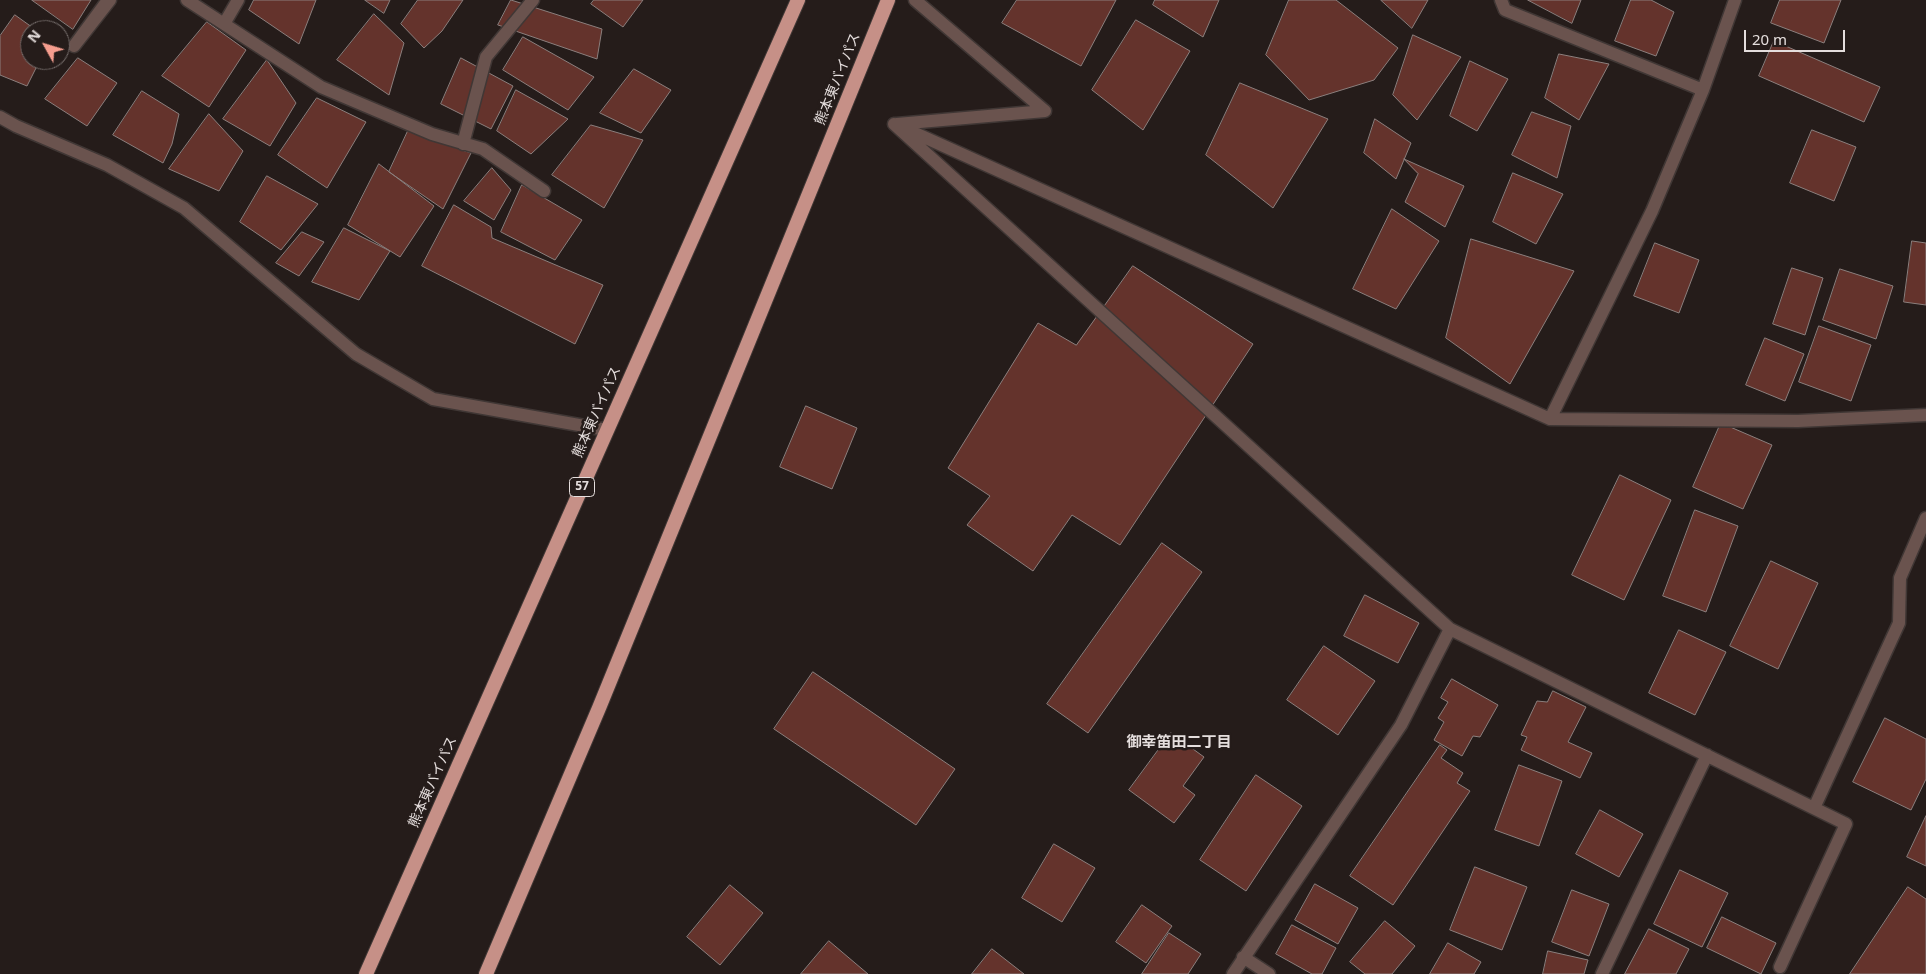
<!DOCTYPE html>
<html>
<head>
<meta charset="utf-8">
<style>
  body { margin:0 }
  #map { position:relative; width:1926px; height:974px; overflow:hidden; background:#251c1a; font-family:"Noto Sans",sans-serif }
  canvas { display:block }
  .north { position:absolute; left:20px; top:20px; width:50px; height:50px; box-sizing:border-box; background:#251c1a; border:1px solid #726a68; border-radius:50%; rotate:309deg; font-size:14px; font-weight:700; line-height:20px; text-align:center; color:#e5dedd }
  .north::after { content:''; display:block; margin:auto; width:18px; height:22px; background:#f59d8e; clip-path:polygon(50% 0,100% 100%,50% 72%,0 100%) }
  .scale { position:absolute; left:1744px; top:30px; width:101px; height:22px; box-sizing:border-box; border:2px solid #e5dedd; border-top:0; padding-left:6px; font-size:15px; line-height:18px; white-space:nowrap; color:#e5dedd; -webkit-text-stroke:4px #251c1a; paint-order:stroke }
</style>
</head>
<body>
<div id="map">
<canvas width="1926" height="974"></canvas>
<div class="north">N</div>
<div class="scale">20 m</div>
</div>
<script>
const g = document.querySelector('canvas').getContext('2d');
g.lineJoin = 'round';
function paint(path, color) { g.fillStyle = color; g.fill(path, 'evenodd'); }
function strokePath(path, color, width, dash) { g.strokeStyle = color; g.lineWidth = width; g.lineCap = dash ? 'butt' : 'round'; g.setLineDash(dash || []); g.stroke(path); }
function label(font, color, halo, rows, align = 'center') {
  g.font = font + ' "Noto Sans","Noto Sans JP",sans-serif'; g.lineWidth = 5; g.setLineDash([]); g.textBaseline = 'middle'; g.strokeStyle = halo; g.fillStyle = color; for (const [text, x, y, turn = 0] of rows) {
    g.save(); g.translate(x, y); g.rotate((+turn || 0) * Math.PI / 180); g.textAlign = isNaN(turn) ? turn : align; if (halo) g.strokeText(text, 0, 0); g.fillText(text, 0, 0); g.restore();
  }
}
const building = new Path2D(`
  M32 0H91L73 29Z
  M254 0H316L299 44 249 10Z
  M365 0H390L384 13Z
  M418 0H463L442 31 424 48 401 24Z
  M511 0 602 29 597 59 498 25Z
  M594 0H643L623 27 591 4Z
  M1017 0H1116L1081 66 1002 23Z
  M1155 0H1219L1203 37 1153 5Z
  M1289 0H1336L1398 48 1374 80 1309 100 1266 55Z
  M1381 0H1428L1412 28Z
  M1528 0H1581L1572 23Z
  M1631 0H1651L1674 12 1656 56 1615 41Z
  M1780 0H1841L1824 43 1771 23Z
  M374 14 404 43 389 95 337 60Z
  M15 15 36 30H30V60H40L27 86 0 75V36Z
  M1136 20 1190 51 1143 130 1092 90Z
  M207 22 246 50 209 107 162 76Z
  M1413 35 1461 57 1417 120 1393 95Z
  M523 37 594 77 568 110 503 70Z
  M1774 41 1880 87 1864 122 1759 76Z
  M1559 54 1609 64 1579 120 1545 98Z
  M78 58 117 83 87 126 45 99Z
  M461 58 513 86 491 129 441 104Z
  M267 60 296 103 270 146 223 119Z
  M1470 61 1508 79 1477 131 1450 116Z
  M634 69 671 90 641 133 600 113Z
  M1240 83 1328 119 1273 208 1206 155Z
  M516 90 568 119 531 154 497 131Z
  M142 91 179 114 172 144 163 163 113 135Z
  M317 98 366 122 327 188 278 155Z
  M1532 112 1571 126 1557 178 1512 155Z
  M209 114 243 151 219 191 169 169Z
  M1375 119 1411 143 1396 179 1364 153Z
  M591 125 643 140 604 208 552 175Z
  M1812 130 1856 147 1834 201 1790 183Z
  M408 131 471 153 443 209 389 172Z
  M1404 159 1464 186 1445 227 1405 202 1418 174Z
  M379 164 434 206 400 257 348 225Z
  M492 168 511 190 494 220 464 201Z
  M1513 173 1563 194 1536 244 1493 222Z
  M267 176 318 204 281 250 240 222Z
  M522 185 582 220 555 260 501 232Z
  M454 205 491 227 492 238 603 285 575 344 422 266Z
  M1392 209 1439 241 1396 309 1353 289Z
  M344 228 390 251 359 300 312 282Z
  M302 232 324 242 299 276 276 263Z
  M1471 239 1574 271 1510 384 1446 338Z
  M1912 241 1926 243V305L1904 302Z
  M1655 243 1699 260 1679 313 1634 296Z
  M1133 266 1253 344 1120 545 1072 515 1033 571 967 525 990 496 948 468 1038 323 1076 345Z
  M1792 268 1823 278 1805 335 1773 324Z
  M1840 269 1893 286 1876 339 1823 320Z
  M1819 326 1871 345 1851 401 1799 382Z
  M1765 338 1804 354 1785 401 1746 385Z
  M806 406 857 428 832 489 780 467Z
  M1721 423 1772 445 1743 509 1693 487Z
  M1620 475 1671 500 1624 600 1572 575Z
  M1695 510 1738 526 1706 612 1663 596Z
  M1162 543 1202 572 1088 733 1047 704Z
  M1771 561 1818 583 1778 669 1730 646Z
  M1365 595 1419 623 1398 663 1344 636Z
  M1679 630 1726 652 1695 715 1649 693Z
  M1324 646 1375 681 1338 735 1287 700Z
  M813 672 955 769 916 825 774 729Z
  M1452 679 1498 705 1480 737 1473 736 1462 756 1434 740 1444 722 1438 718 1448 702 1441 698Z
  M1553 691 1586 707 1568 742 1592 753 1580 778 1521 750 1527 737 1521 735 1537 701 1547 702Z
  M1885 718 1926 739V779L1911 810 1853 782Z
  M1171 733 1204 757 1183 786 1195 795 1174 823 1129 790Z
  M1440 745 1447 750 1441 758 1463 773 1457 783 1470 791 1393 905 1350 876Z
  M1519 765 1562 781 1539 846 1495 830Z
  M1256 775 1302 806 1246 891 1200 860Z
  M1600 810 1643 834 1619 877 1576 854Z
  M1926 816V866L1907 857Z
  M1054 844 1095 868 1062 922 1022 898Z
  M1475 867 1527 887 1502 950 1450 930Z
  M1680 870 1728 893 1702 947 1654 924Z
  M1315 884 1358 908 1338 944 1295 920Z
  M730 885 763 913 720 965 687 937Z
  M1908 887 1926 899V974H1850Z
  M1572 890 1609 904 1589 956 1552 942Z
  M1142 905 1172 926 1146 963 1116 942Z
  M1722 917 1776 943 1761 974 1707 948Z
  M1385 921 1415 946 1392 974H1365L1350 962Z
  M1292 925 1336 948 1322 974H1312L1276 954Z
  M1649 929 1689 949 1676 974H1625Z
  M1169 933 1201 954 1188 974H1142Z
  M829 941 868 974H801Z
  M1448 943 1481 962 1474 974H1430Z
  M992 949 1024 974H972Z
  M1548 951 1588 960 1584 974H1543Z`);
paint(building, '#64332c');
strokePath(building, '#8b7f7d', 1);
const minor = new Path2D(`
  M108 0 74 46 110 0
  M187 0 321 87 432 134 483 149 544 191
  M1501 0 1505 10 1703 90
  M224 24 238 0
  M0 117 16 126 107 165 184 208 356 354 433 399 607 430
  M894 124 1450 629 1401 725 1233 974
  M897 124 1045 111 915 0
  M906 129 1550 419 1798 421 1926 415
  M463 144 486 57 533 0
  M1550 419 1652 211 1703 90 1735 0
  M1450 629 1846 824 1780 967
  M1814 808 1899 623 1900 578 1926 518
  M1243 957 1269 974
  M1602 974 1707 755`);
const trunk = new Path2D(`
  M366 974 798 0
  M486 974 599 708 888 0`);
strokePath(minor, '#403735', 15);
strokePath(trunk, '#403735', 16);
strokePath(minor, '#6a534e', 12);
strokePath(trunk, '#c69087', 14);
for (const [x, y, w] of [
  [582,487,25]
]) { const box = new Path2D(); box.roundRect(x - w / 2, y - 9.5, w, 19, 4); g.fillStyle = '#251c1a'; g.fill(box); strokePath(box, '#e5dedd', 1); }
label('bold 12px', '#e5dedd', null, [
  ["57",582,487]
]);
label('14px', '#e5dedd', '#251c1a', [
  ["熊本東バイパス",838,79,-68],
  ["熊本東バイパス",597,412,-66],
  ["熊本東バイパス",433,782,-66]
]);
label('bold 15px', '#e5dedd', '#251c1a', [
  ["御幸笛田二丁目",1179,743]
]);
</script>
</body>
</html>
